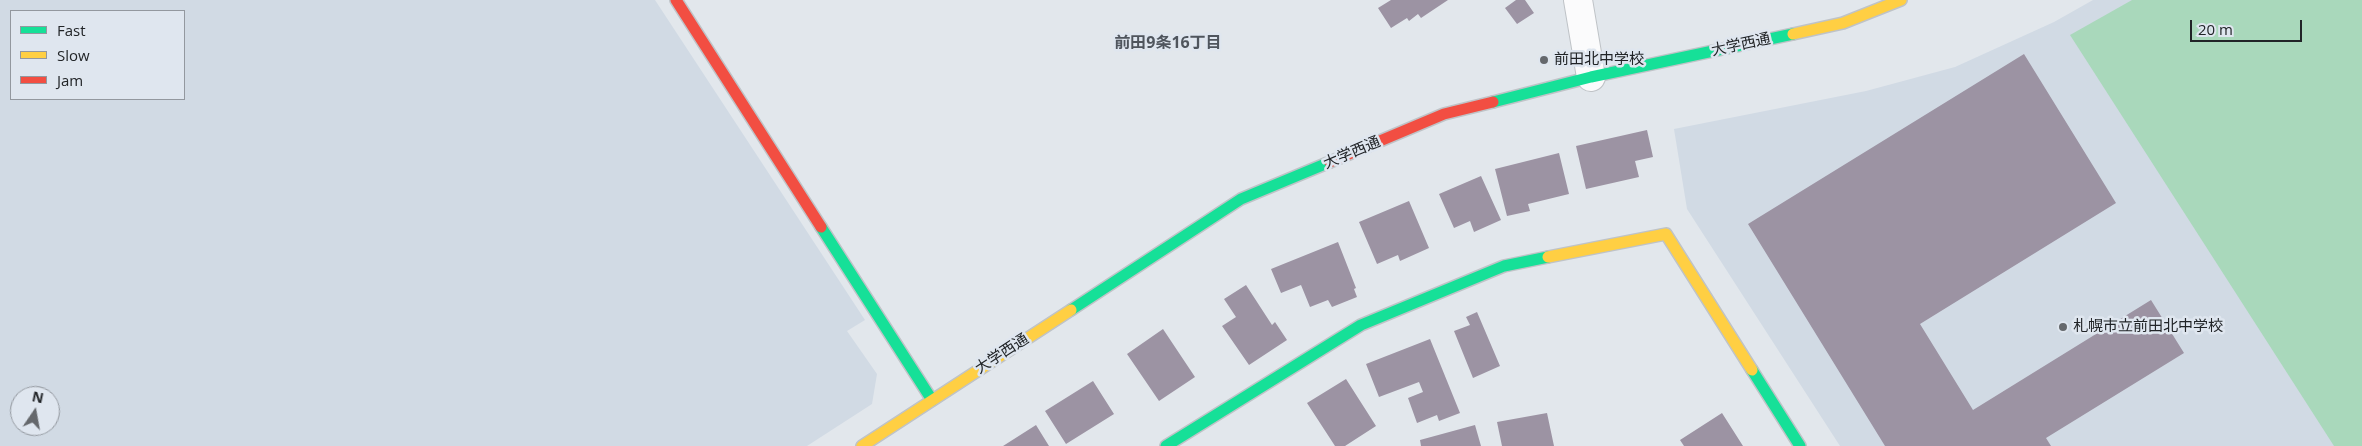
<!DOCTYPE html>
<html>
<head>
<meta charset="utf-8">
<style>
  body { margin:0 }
  #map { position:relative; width:2362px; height:446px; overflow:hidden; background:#e2e7ec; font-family:"Open Sans",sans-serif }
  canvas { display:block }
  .legend { position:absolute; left:10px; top:10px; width:175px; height:90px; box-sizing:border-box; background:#dfe6ef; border:1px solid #93989f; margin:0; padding:6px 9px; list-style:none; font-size:15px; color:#212427 }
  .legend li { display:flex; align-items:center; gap:10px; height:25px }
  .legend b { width:25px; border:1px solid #93989f }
  .north { position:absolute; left:10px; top:386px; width:50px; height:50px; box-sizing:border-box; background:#dfe6ef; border:1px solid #93989f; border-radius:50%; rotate:12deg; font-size:14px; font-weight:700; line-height:20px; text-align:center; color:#212427 }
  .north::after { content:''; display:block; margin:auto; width:18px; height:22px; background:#65686c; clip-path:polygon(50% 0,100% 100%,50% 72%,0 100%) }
  .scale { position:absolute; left:2190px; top:20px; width:112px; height:22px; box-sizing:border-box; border:2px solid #212427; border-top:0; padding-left:6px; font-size:15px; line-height:18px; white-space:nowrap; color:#212427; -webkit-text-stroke:4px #dfe6ef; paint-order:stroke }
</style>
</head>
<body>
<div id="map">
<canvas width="2362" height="446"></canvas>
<ul class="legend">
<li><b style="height:6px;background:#16e098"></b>Fast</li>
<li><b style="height:6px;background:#ffcf43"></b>Slow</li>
<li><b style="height:6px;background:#f24e42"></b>Jam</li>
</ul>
<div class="north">N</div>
<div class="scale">20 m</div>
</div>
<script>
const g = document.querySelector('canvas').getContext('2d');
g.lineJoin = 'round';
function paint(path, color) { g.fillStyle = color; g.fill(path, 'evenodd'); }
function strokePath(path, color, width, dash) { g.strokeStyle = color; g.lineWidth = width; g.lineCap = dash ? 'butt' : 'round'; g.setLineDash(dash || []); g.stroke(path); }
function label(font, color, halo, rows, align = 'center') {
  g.font = font + ' "Open Sans","Noto Sans JP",sans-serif'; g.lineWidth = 5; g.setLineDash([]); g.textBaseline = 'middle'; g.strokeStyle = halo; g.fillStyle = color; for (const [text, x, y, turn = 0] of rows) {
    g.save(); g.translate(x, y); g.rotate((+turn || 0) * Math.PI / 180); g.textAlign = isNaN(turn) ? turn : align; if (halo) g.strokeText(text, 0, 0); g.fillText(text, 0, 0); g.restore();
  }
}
paint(new Path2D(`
  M0 0H655L865 320 847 331 877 374 872 404 807 446H0ZM11 11H184V99H11ZM20 396H50V426H20Z
  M2093 0H2362V446H1840L1687 209 1674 129 1866 91 1955 67 2054 22Z`), '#d1dae4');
paint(new Path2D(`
  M2132 0H2362V446H2334L2070 35Z`), '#a9d8bb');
paint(new Path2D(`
  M1391 0H1448L1421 18 1418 14 1409 21 1407 18 1391 28 1378 8Z
  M1516 0H1525L1534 13 1517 24 1505 8Z
  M2024 54 2116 203 1920 324 1973 410 2151 300 2184 353 2046 438 2051 446H1885L1748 224Z
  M1647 130 1653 157 1635 161 1639 177 1586 189 1576 146Z
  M1559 153 1569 194 1528 204 1530 211 1507 216 1495 169Z
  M1481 176 1501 220 1474 232 1470 221 1454 228 1439 194Z
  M1409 201 1429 248 1400 261 1398 255 1377 264 1359 222Z
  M1338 242 1356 288 1354 289 1357 297 1332 307 1328 300 1310 307 1301 285 1281 293 1271 269Z
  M1246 285 1272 325 1275 322 1287 340 1249 365 1222 326 1236 317 1224 299Z
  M1477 312 1500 366 1473 378 1454 331 1470 325 1466 317Z
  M1163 329 1195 377 1159 401 1127 354Z
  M1430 339 1460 413 1439 421 1437 415 1417 423 1408 398 1423 392 1419 382 1379 397 1366 364Z
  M1346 379 1376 426 1345 446H1335L1307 403Z
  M1093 381 1114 414 1066 444 1045 411Z
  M1547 413 1554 446H1502L1497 422Z
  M1722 413 1743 446H1684L1680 440Z
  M1036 425 1049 446H1003Z
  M1475 425 1481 446H1421L1420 440Z`), '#9c93a3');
const street = new Path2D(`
  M1578 0 1591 77`);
const fast = new Path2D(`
  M1493 102 1591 77 1793 34
  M821 227 932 400
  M1071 310 1241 199 1330 162
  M1752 370 1800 446
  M1166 446 1361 325 1504 266 1548 257`);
const slow = new Path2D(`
  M1793 34 1843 23 1901 0
  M1548 257 1666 234 1752 370
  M862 446 1071 310`);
const jam = new Path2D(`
  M676 0 821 227
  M1330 162 1444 114 1493 102`);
strokePath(street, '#bfc3c7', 30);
strokePath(fast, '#bfc3c7', 14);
strokePath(slow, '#bfc3c7', 14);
strokePath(jam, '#bfc3c7', 14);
strokePath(street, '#fbfbfc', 28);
strokePath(fast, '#16e098', 11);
strokePath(slow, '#ffcf43', 11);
strokePath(jam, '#f24e42', 11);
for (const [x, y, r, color] of [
  [1544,60,5,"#65686c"],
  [2063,327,5,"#65686c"]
]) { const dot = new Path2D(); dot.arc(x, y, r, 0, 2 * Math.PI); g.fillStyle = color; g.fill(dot); strokePath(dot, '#dfe6ef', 2); }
label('15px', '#212427', '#dfe6ef', [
  ["大学西通",1741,45,-12],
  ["大学西通",1352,153,-23],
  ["大学西通",1002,354,-33]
]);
label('15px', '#212427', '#dfe6ef', [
  ["前田北中学校",1554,60],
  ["札幌市立前田北中学校",2073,327]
], 'left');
label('bold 16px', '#4f555d', '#dfe6ef', [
  ["前田9条16丁目",1168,43]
]);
</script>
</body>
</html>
